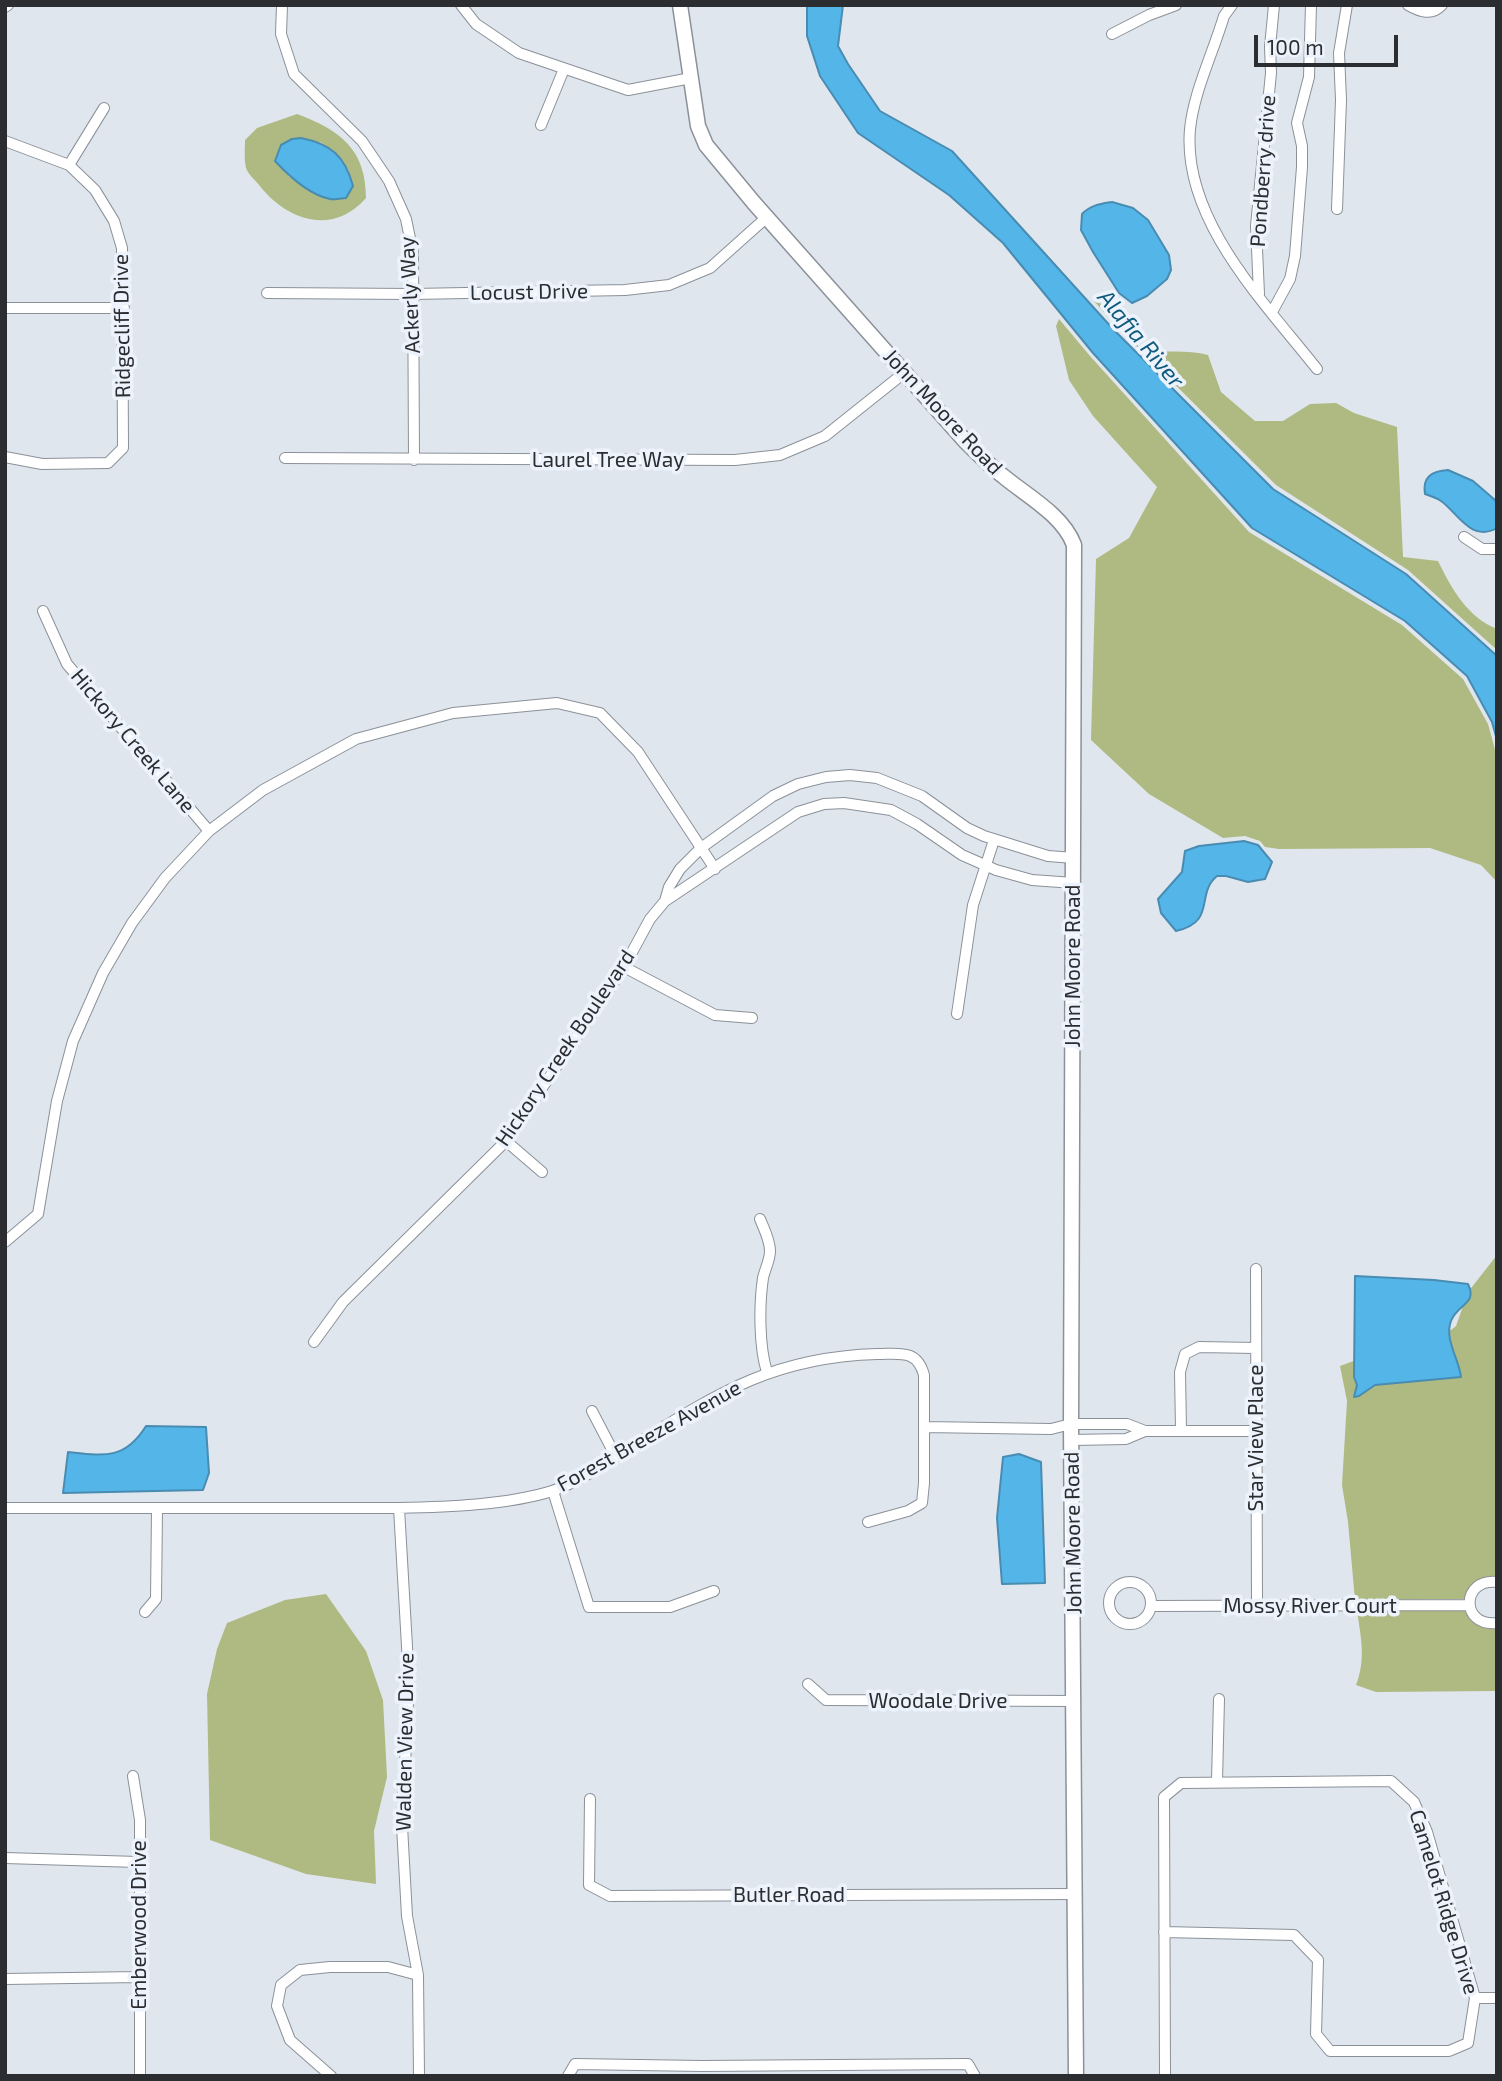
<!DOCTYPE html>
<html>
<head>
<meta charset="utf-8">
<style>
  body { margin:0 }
  #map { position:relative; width:1502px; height:2081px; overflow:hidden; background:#e0e6ee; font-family:"Exo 2",sans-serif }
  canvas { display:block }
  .frame { position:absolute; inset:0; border:7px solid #2b2d30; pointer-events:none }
  .scale { position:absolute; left:1254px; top:35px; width:144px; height:32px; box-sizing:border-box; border:4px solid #2b2d30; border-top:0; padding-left:9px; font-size:21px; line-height:24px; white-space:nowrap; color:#2b2d30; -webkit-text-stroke:5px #edf3fc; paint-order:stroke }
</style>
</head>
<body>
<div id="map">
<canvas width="1502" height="2081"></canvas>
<div class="frame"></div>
<div class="scale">100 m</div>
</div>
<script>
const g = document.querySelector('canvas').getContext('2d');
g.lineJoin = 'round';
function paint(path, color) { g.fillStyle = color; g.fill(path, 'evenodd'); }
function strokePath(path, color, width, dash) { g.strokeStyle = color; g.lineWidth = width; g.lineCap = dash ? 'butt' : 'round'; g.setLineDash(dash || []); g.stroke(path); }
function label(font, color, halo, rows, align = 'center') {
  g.font = font + ' "Exo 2",sans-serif'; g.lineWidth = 7; g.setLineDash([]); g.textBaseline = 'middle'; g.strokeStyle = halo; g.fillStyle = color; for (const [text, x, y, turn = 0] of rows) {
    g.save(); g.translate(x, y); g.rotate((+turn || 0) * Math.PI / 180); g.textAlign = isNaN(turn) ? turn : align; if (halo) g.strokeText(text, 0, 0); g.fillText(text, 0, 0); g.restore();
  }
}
paint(new Path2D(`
  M297 114C340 130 366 149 366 198 333 236 287 221 259 185 255 180 248 174 246 168 244 159 245 149 245 140L257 128ZM320 142 335 152 349 171 330 199 288 176Z
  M1094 301 1109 307 1142 351C1165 353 1187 349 1208 355L1221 392 1255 421H1283L1310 404 1336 403 1354 413 1397 427 1403 557 1438 561C1452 589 1467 617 1497 629V650L1408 570 1276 485 1116 326Z
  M1059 319 1090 356 1249 532 1402 625 1463 679 1488 724 1497 757V882L1481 865 1430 848 1279 849 1265 847 1260 841 1245 836 1223 838 1149 794 1091 740 1096 559 1129 538 1157 487 1093 416 1069 380 1056 326Z
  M1497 1255V1577C1480 1575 1469 1583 1465 1599L1355 1600 1348 1522 1342 1485 1347 1401 1340 1366 1394 1346 1435 1343 1456 1326 1468 1292Z
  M326 1594 366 1651 383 1700 387 1777 374 1831 376 1884 306 1874 210 1840 207 1694 217 1649 227 1623 285 1600Z
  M1466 1610C1471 1625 1482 1630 1497 1629V1691L1376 1692 1356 1685C1366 1659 1361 1638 1357 1611Z`), '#aeba81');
const water = new Path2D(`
  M807 5H843L838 46 848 64 880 111 952 151 1113 329 1273 489 1406 574 1497 656V740L1492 722 1467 676 1405 621 1252 528 1093 353 1003 243 949 195 858 133 820 76 807 36Z
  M301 138C331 144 345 156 353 186L346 198C341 198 334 200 330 199 310 195 288 175 275 161L281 145 292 139Z
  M1112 202 1133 208 1148 220 1169 255 1171 270 1167 279 1147 296 1132 303 1119 293 1093 252 1081 230 1082 214C1091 205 1100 204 1112 202Z
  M1448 470 1473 481 1495 500 1497 504V528C1471 543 1457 512 1441 501 1437 498 1431 496 1425 494 1422 477 1432 471 1448 470Z
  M1244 841 1258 845 1272 862 1265 879 1248 882 1226 876H1217C1195 894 1217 922 1176 931L1161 913 1158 899 1182 872 1185 851 1199 846Z
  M1355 1276 1434 1280 1468 1284C1478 1304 1457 1304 1451 1321 1444 1339 1459 1359 1461 1377L1375 1385 1359 1396 1354 1397 1357 1385 1354 1377Z
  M146 1426 206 1427 209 1473 203 1490 63 1493 68 1452C104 1456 125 1460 146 1426Z
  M1019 1454 1041 1462 1045 1583 1002 1584 997 1518 1003 1457Z`);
paint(water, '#54b5e9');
strokePath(water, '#488cb2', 2);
const street = new Path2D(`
  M282 5 281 34 294 74 362 141 389 181 406 219 413 253 414 460
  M461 5 476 24 519 53 628 90 691 78
  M1232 5 1224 16C1213 53 1194 91 1190 129 1182 220 1265 303 1317 369
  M1408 5C1420 12 1432 16 1442 5
  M5 7 8 5
  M1112 34 1149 15 1176 5
  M541 125 564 69
  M5 141 69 165 95 190 114 221 122 248 123 448 108 463 42 464 5 457
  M69 165 104 108
  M1337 209 1341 100 1339 53 1347 5
  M267 293 413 294 625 290 669 285 710 268 767 217
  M1259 294 1256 226 1271 73 1270 47 1274 5
  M5 308H124
  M1272 312 1290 279 1295 256 1302 167V146L1297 123 1309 77 1311 5
  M285 458 735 460 780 455 825 436 904 373
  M1464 537 1482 549H1497
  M43 611 67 664 209 831
  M665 901 798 812 824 804 844 803 891 810 917 824 962 855 996 870 1032 880 1074 883
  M624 967 715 1015 752 1018
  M957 1014 973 905 994 840
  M506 1141 542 1172
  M760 1219C764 1229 770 1240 770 1251 770 1260 765 1269 763 1278 759 1305 759 1347 767 1372
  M5 1242 38 1214 57 1101 73 1041 103 973 132 923 165 878 209 831 263 790 356 739 453 713 557 703 600 713 638 752 715 869
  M1256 1269 1257 1606
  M314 1342 343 1302 506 1141 624 967 650 919 665 901 669 887 680 869 701 848 773 796 798 784 826 777 850 775 877 778 922 796 967 828 984 836 1048 856 1074 858
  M592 1411 616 1457
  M925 1427 1051 1429 1071 1424H1127L1145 1431
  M1181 1430 1180 1372 1185 1354 1199 1347 1256 1348
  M1072 1440 1126 1439 1145 1431H1256
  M553 1491 589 1607H670L714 1591
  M5 1508H399C445 1507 508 1505 552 1491 582 1481 610 1460 636 1444 720 1392 775 1357 877 1354 900 1354 917 1349 924 1375V1483L922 1503 908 1511 868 1522
  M399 1508 409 1681 402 1826 407 1916 418 1975 419 2076
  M1497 1582C1461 1578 1460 1627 1497 1623
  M1109 1603a21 21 0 1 1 42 0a21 21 0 1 1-42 0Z
  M1151 1606 1469 1605
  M145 1612 156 1599 157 1509
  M808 1684 826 1700 1075 1701
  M133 1776 140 1820V2076
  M1217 1781 1219 1699
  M590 1799 589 1885 610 1896 1076 1894
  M5 1858 138 1862
  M1164 1932 1294 1935 1318 1960 1316 2034 1330 2051H1449L1468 2043 1475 1998 1427 1832 1414 1802 1391 1781 1181 1783 1164 1797 1165 2076
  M5 1979 138 1977
  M1475 1998H1497
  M331 2076 290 2040 277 2006 281 1985 300 1970 330 1967H388L418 1975
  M568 2076 575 2064 702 2066 968 2064 975 2076`);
const secondary = new Path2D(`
  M680 5 698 126 706 145 754 203 966 442C978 454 990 466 1003 476 1027 496 1063 515 1074 545L1071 1424 1076 2076`);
strokePath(street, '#8b9198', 12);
strokePath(secondary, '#8b9198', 17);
strokePath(street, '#fff', 10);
strokePath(secondary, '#fff', 14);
label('21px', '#2b2d30', '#edf3fc', [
  ["Pondberry drive",1263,171,-86],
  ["Locust Drive",529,292,-1],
  ["Ackerly Way",410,295,-93],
  ["Ridgecliff Drive",122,326,-91],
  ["John Moore Road",943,412,47],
  ["Laurel Tree Way",608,460],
  ["Hickory Creek Lane",133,741,50],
  ["John Moore Road",1073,966,-90],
  ["Hickory Creek Boulevard",565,1048,-56],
  ["Forest Breeze Avenue",649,1436,-29],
  ["Star View Place",1256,1438,-90],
  ["John Moore Road",1073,1533,-91],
  ["Mossy River Court",1310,1606],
  ["Woodale Drive",938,1701],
  ["Walden View Drive",405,1742,-89],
  ["Butler Road",789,1895],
  ["Camelot Ridge Drive",1444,1902,73],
  ["Emberwood Drive",139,1925,-90]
]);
label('italic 23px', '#0e5a7d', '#edf3fc', [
  ["Alafia River",1141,339,50]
]);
</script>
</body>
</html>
